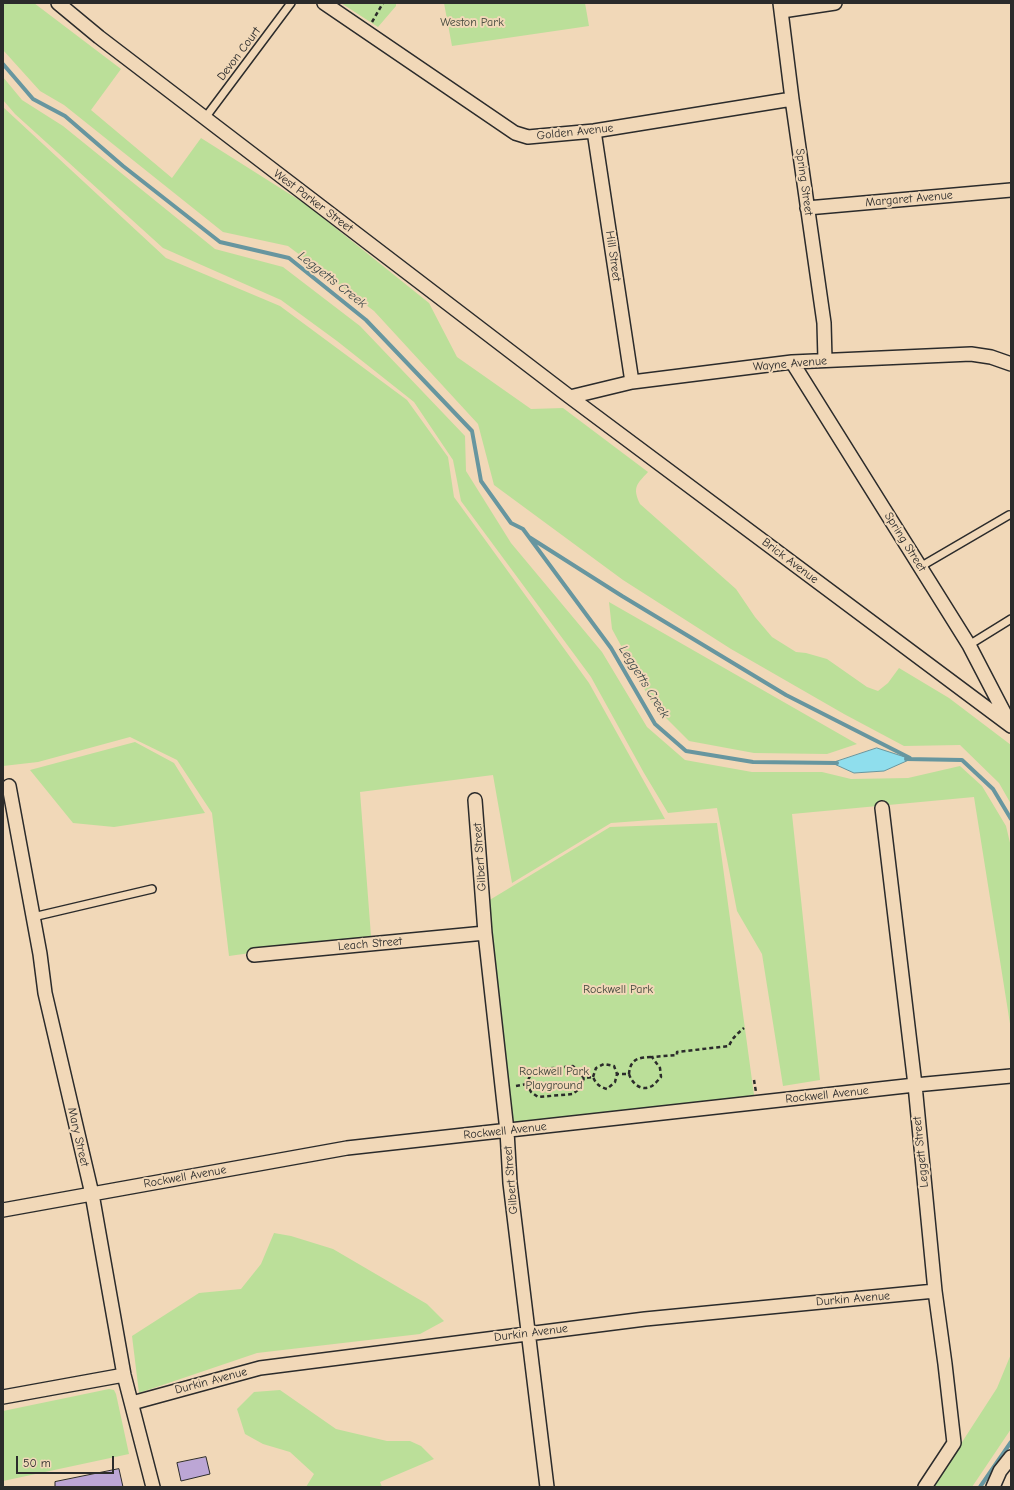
<!DOCTYPE html>
<html>
<head>
<meta charset="utf-8">
<style>
  body { margin:0 }
  #map { position:relative; width:1014px; height:1490px; overflow:hidden; background:#f1d8b8; font-family:"Comic Neue",sans-serif }
  canvas { display:block }
  .frame { position:absolute; inset:0; border:4px solid #2b2b2b; pointer-events:none }
  .scale { position:absolute; left:16px; top:1456px; width:98px; height:18px; box-sizing:border-box; border:2px solid #2b2b2b; border-top:0; padding-left:5px; font-size:12px; line-height:14px; white-space:nowrap; color:#2b2b2b; -webkit-text-stroke:3px #f1d8b8; paint-order:stroke }
</style>
</head>
<body>
<div id="map">
<canvas width="1014" height="1490"></canvas>
<div class="frame"></div>
<div class="scale">50 m</div>
</div>
<script>
const g = document.querySelector('canvas').getContext('2d');
g.lineJoin = 'round';
function paint(path, color) { g.fillStyle = color; g.fill(path, 'evenodd'); }
function strokePath(path, color, width, dash) { g.strokeStyle = color; g.lineWidth = width; g.lineCap = dash ? 'butt' : 'round'; g.setLineDash(dash || []); g.stroke(path); }
function label(font, color, halo, rows, align = 'center') {
  g.font = font + ' "Comic Neue",sans-serif'; g.lineWidth = 4; g.setLineDash([]); g.textBaseline = 'middle'; g.strokeStyle = halo; g.fillStyle = color; for (const [text, x, y, turn = 0] of rows) {
    g.save(); g.translate(x, y); g.rotate((+turn || 0) * Math.PI / 180); g.textAlign = isNaN(turn) ? turn : align; if (halo) g.strokeText(text, 0, 0); g.fillText(text, 0, 0); g.restore();
  }
}
paint(new Path2D(`
  M3 3H34L121 69 91 110 172 178 201 138 307 205 429 303 457 357 531 409 563 408 648 472C637 484 632 487 640 504L736 589 755 617 772 637 796 652 806 653 827 659 867 687 878 691 888 683 899 668 949 698 1011 745V804L999 783 960 745 904 746 844 714 731 649 623 580 494 485 478 424 374 311 288 246 223 232 64 105 40 91 3 50Z
  M341 3H396V6L378 27Z
  M444 3H585L589 26 452 46Z
  M3 77 22 100 63 126 215 249 283 267 360 326 465 436 466 471 511 543 602 652 647 727 685 760 752 772H822L851 779 908 778 960 766 982 786 1006 826 1011 847V1030L974 797 792 814 820 1080 783 1086 762 954 737 911 717 808 668 813 644 773 591 677 461 501 453 460 414 402 337 341 281 300 163 248 15 114 3 100Z
  M3 107 166 258 280 306 407 400 448 457 454 497 589 683 665 819 611 823 512 883 493 775 360 792 371 936 229 956 212 813 177 760 130 737 38 762 3 766Z
  M609 602 857 744 827 754 754 753 689 741 653 705 612 629Z
  M135 742 174 763 205 813 114 827 73 823 30 770Z
  M717 823 754 1095 510 1128 488 901 610 827Z
  M274 1233 291 1236 333 1249 427 1304 444 1321 420 1334 257 1353 139 1393 132 1336 199 1293 241 1289 261 1264Z
  M1011 1354V1429L972 1487H933L997 1388Z
  M109 1389 114 1390 116 1394 129 1454 3 1481V1411Z
  M280 1390 336 1429 387 1441H410L421 1446 434 1459 380 1482 382 1487H306L314 1474 290 1452 263 1444 245 1434 237 1409 254 1392Z`), '#bbdf99');
const water = new Path2D(`
  M877 748 911 759 884 771 854 773 832 763Z`);
paint(water, '#8fdeed');
strokePath(water, '#67969f', 1);
strokePath(new Path2D(`
  M3 64 33 99 65 116 123 166 220 242 289 258 366 320 472 431 481 481 511 523 523 529 611 648 655 724 686 751 753 762 837 763
  M529 537 622 596 786 695 910 758
  M906 759 962 760 993 789 1011 819
  M980 1487 1011 1442`), '#67969f', 4);
const building = new Path2D(`
  M206 1457 210 1474 181 1481 177 1463Z
  M119 1469 123 1487H55V1482Z`);
paint(building, '#bca6d5');
strokePath(building, '#2b2b2b', 1);
const lane = new Path2D(`
  M205 118 291 3
  M920 567 1009 515
  M969 645 1011 619
  M33 917 152 889`);
const street = new Path2D(`
  M58 3 99 37 570 397 1011 726
  M324 3 515 133 528 137 594 131 792 99
  M780 3 792 99 824 323 825 360
  M782 11 835 3
  M594 131 632 382
  M807 208 1011 190
  M792 362 969 645 1009 722
  M570 397 632 382 792 362 971 354 991 357 1011 364
  M9 786 40 954 45 993 92 1194 124 1375 153 1487
  M475 800 485 933 507 1131 510 1183 547 1487
  M882 808 915 1085 935 1291 945 1364 954 1443 925 1487
  M254 955 485 933
  M3 1210 347 1148 915 1085 1011 1076
  M3 1397 124 1375
  M132 1403 260 1368 645 1319 935 1291
  M993 1487 1000 1471 1011 1457`);
strokePath(lane, '#2b2b2b', 10);
strokePath(street, '#2b2b2b', 16);
strokePath(new Path2D(`
  M372 22 383 3
  M629 1074C630 1059 639 1057 652 1057
  M593 1077 596 1068 604 1064 614 1066 617 1074
  M584 1078 573 1066 534 1070 529 1078 527 1084 531 1092 538 1097 573 1094 580 1088 584 1078 593 1077C596 1084 600 1087 607 1089L615 1082 617 1074H629C632 1084 642 1092 652 1086 655 1084 658 1080 661 1077L660 1068 652 1057 677 1055V1052L729 1046C732 1038 738 1033 744 1028
  M754 1080 756 1092
  M516 1086 527 1084`), '#2b2b2b', 2.5, [4, 3]);
strokePath(lane, '#f1d8b8', 7);
strokePath(street, '#f1d8b8', 13);
label('12px', '#41463c', '#f1d8b8', [
  ["Weston Park",472,23],
  ["Rockwell Park",618,990],
  ["Rockwell Park",554,1072],
  ["Playground",554,1086]
]);
label('12px', '#2b2b2b', '#f1d8b8', [
  ["Devon Court",239,54,-53],
  ["Golden Avenue",575,132,-6],
  ["Spring Street",804,182,82],
  ["Margaret Avenue",909,199,-5],
  ["West Parker Street",313,201,37],
  ["Hill Street",613,256,82],
  ["Wayne Avenue",790,364,-5],
  ["Spring Street",905,542,58],
  ["Brick Avenue",790,561,37],
  ["Gilbert Street",480,857,-94],
  ["Leach Street",370,944,-5],
  ["Rockwell Avenue",827,1095,-6],
  ["Rockwell Avenue",505,1131,-6],
  ["Mary Street",78,1137,77],
  ["Leggett Street",921,1152,-96],
  ["Rockwell Avenue",185,1177,-10],
  ["Gilbert Street",511,1180,-95],
  ["Durkin Avenue",853,1299,-5],
  ["Durkin Avenue",531,1333,-7],
  ["Durkin Avenue",211,1381,-15]
]);
label('italic 13px', '#3a4648', '#f1d8b8', [
  ["Leggetts Creek",332,280,38],
  ["Leggetts Creek",644,682,58]
]);
</script>
</body>
</html>
